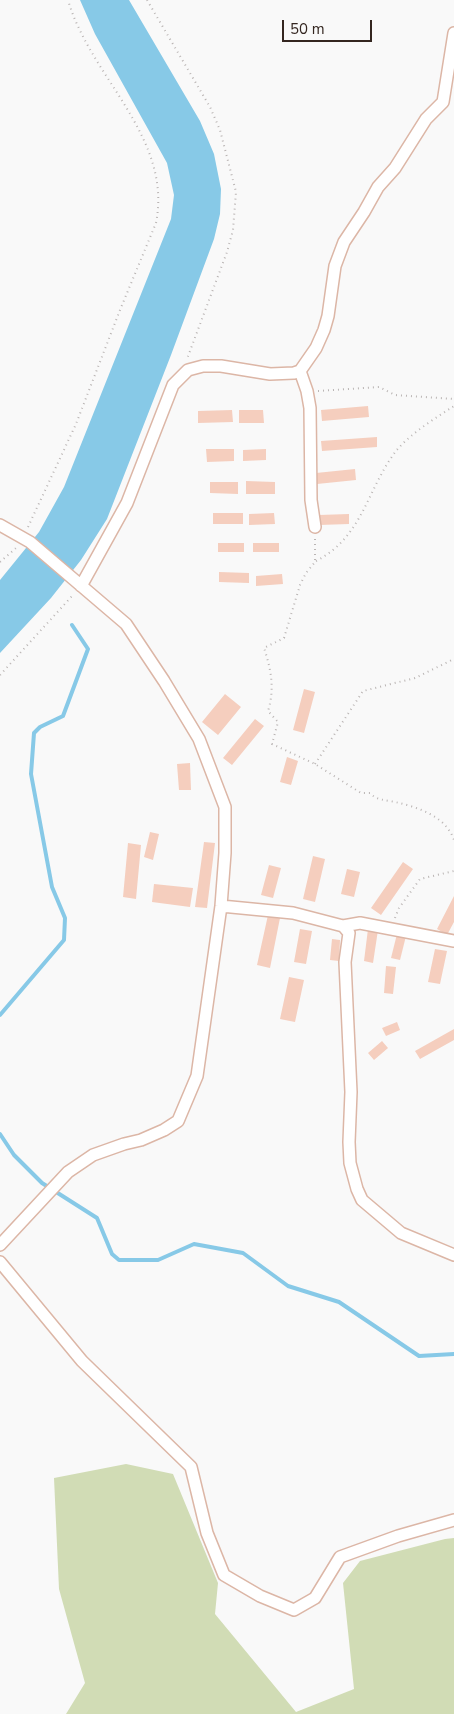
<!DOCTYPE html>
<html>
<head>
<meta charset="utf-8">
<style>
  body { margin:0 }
  #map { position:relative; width:454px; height:1714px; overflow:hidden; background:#f9f9f9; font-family:"Nunito Sans",sans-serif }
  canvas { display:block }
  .scale { position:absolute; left:282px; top:20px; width:90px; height:22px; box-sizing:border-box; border:2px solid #342620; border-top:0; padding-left:6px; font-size:15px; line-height:18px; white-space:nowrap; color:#342620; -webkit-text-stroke:4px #f9f9f9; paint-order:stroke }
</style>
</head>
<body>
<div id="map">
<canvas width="454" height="1714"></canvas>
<div class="scale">50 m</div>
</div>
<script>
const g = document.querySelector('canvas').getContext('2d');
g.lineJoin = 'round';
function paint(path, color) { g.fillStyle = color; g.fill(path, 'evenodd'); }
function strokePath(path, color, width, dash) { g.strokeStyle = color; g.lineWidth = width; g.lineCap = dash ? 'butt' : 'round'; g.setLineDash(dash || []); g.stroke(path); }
paint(new Path2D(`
  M126 1464 173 1474 218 1583 215 1614 296 1712 354 1689 343 1583 360 1561 445 1539 454 1538V1714H66L85 1683 59 1589 54 1478Z`), '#d1dcb5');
paint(new Path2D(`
  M80 0H129L200 121 214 154 221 189 220 214 214 239 171 355 107 519 81 560 51 598 0 653V580L39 532 64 487 171 219 174 195 167 163 95 34Z`), '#87c9e7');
strokePath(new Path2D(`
  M0 1015 64 940 65 918 52 887 31 774 34 733 40 727 63 716 88 649 72 625
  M0 1134 14 1155 42 1183 97 1218 112 1254 119 1260H158L194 1244 243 1253 288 1286 339 1302 419 1356 454 1354`), '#87c9e7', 4);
paint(new Path2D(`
  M368 406 369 417 322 421 321 410Z
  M232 410 233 422 198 423V411Z
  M239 410H263L264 423H239Z
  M377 437V447L322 451 321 441Z
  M206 449H234V461L207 462Z
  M266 449V460L243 461V450Z
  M355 469 356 480 317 484 316 473Z
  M246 481 275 482V494H246Z
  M210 482H238V494L210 493Z
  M213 513H243V524H213Z
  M274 513 275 524 249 525V514Z
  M349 514V524L319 525V515Z
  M218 543H244V552H218Z
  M253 543H279V552H253Z
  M219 572 249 573V583L219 582Z
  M282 574 283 584 256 586V576Z
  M304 689 315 692 304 733 293 730Z
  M225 694 241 707 218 735 202 722Z
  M255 719 264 726 232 765 223 758Z
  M287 757 298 761 291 785 280 782Z
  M190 763 191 790H179L177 764Z
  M150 832 159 834 153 860 144 857Z
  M204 842 215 843 207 908 195 907Z
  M128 843 141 845 136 899 123 897Z
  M313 856 325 859 315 902 303 899Z
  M403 862 413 869 381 915 371 908Z
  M269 865 281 868 273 898 261 895Z
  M347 869 360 872 354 897 341 894Z
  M154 884 193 888 190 907 152 902Z
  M454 896V922L447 935 437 929Z
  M268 915 280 918 270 968 257 965Z
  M300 929 312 931 306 964 294 962Z
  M368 929 378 930 373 963 364 961Z
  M397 934 406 936 400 960 391 958Z
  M332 939 340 940 339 961 330 960Z
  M435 949 447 951 440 984 428 982Z
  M386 966 396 967 393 994 384 993Z
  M289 977 304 980 295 1022 280 1019Z
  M397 1022 400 1030 386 1036 382 1028Z
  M454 1029V1040L420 1059 415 1051Z
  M382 1041 388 1048 374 1060 368 1053Z`), '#f5cebe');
const street = new Path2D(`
  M300 371 307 391 310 408 311 500 315 527
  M0 525 30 542 126 624 164 681 199 739 225 807V853L221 906 197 1076 178 1121 164 1130 141 1140 124 1144 93 1155 68 1172 0 1245
  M81 586 127 503 173 385 188 370 203 366H221L270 374 294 373 300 371 316 348 324 330 328 316 335 266 344 242 364 212 378 187 395 168 426 119 443 102 454 33
  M221 906 293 913 343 926 349 933 345 962 351 1092 349 1142 350 1163 357 1189 362 1200 401 1233 454 1255
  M343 926 360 923 454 941
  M0 1262 82 1361 191 1467 207 1533 224 1575 260 1596 294 1610 315 1598 340 1557 398 1536 454 1520`);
strokePath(street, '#dcb6a6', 14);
strokePath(new Path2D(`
  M147 0 210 107 220 130 236 192 233 230 227 252 187 359
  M318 391 379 387 395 395 454 399
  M28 527 76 424 120 310 156 223C173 137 90 77 68 0
  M315 539V562L306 573 300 585 284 638 264 648C271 669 275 689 268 711L278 722 272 744 315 764 361 793H370C376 800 385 800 395 802 417 807 446 816 454 840
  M316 561C363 537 367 489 396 451 411 433 434 419 454 406
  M0 562 16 548
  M0 675 73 595
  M315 764 363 691 415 678 454 659
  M395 918 399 908 420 879 454 871`), '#bab5b4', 2, [1, 4]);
strokePath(street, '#fff', 11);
</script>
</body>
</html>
